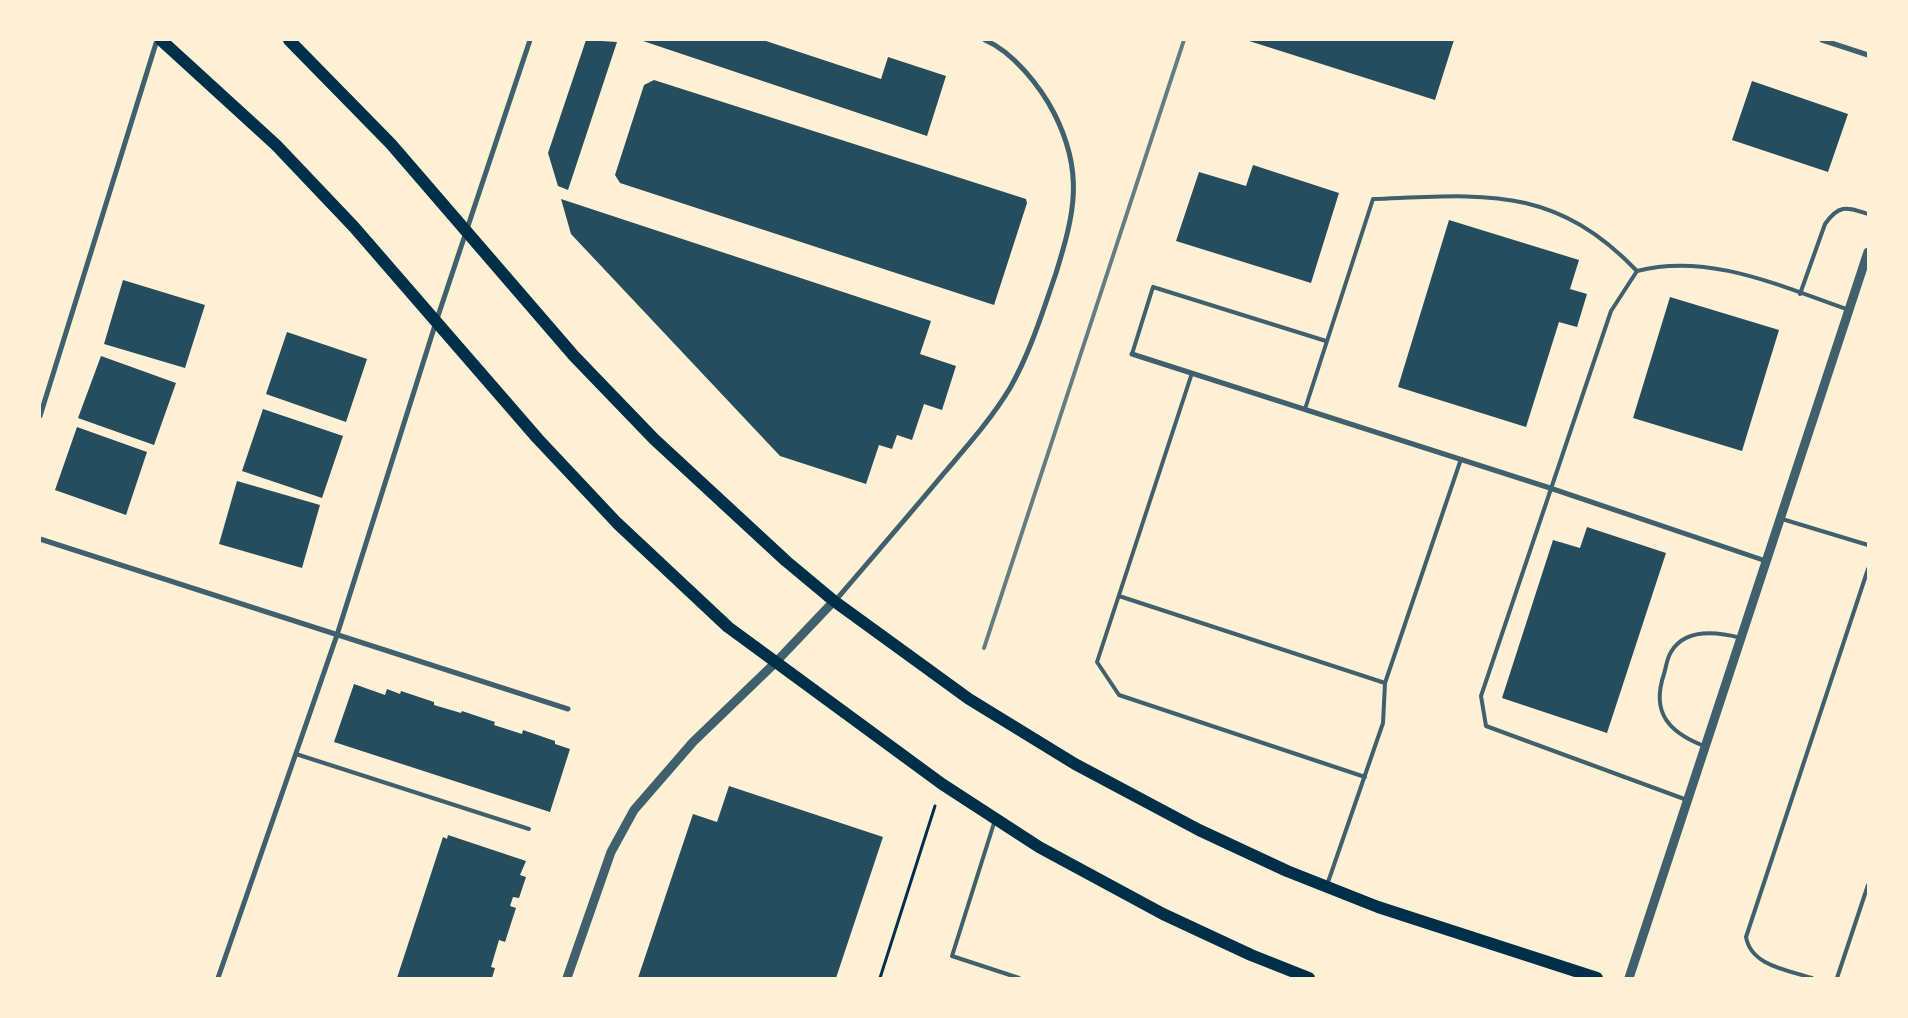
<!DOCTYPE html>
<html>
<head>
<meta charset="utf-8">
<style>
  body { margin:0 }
  #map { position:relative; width:1908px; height:1018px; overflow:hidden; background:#fdf0d5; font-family:"Source Sans 3",sans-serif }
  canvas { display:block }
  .frame { position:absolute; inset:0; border:41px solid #fdf0d5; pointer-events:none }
</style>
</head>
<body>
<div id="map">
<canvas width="1908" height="1018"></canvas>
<div class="frame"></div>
</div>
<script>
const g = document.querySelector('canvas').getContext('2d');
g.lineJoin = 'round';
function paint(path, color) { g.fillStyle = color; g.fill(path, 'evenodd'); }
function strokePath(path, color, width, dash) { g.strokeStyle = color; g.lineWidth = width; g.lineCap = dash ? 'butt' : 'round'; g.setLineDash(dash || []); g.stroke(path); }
paint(new Path2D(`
  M586 40 617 42 568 190 558 186 548 153Z
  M640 40H763L881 79 888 57 946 76 927 136Z
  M1246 40H1454L1435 100Z
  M654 80 1026 199 1027 203 994 305 620 183 615 175 644 85Z
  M1752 81 1848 114 1828 172 1732 140Z
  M1253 165 1339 193 1311 283 1176 241 1199 172 1246 186Z
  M561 199 931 321 920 354 956 366 942 410 924 404 912 440 897 435 892 449 879 445 866 484 780 456 571 234Z
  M1449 220 1579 260 1570 289 1587 294 1577 327 1559 322 1526 427 1398 387Z
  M123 280 205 305 185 368 104 344Z
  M1670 297 1779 330 1742 451 1633 418Z
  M287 332 367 359 346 422 266 394Z
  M101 356 176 383 154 445 78 418Z
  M263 409 343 436 322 498 242 471Z
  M77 427 147 452 126 515 55 490Z
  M237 481 320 505 302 568 219 544Z
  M1587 527 1666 553 1607 733 1502 698 1553 540 1580 548Z
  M354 684 385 695 387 689 400 694 401 691 434 702V705L461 713 462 711 495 722 494 725 522 734 523 730 555 741V744L570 749 550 812 334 742Z
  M729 786 883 837 836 978H638L693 814 717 822Z
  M448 835 526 861 520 875 526 877 519 898 513 897 510 906 516 908 505 942 499 940 491 967 495 968 492 978H397L443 837 447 839Z`), '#264d5e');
strokePath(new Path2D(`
  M880 978 935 806`), '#003049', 3);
strokePath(new Path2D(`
  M1800 294 1825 224C1839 204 1846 207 1868 214
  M1132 354 1153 287 1326 341
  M1192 373 1097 662 1119 695 1365 777
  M1305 409 1373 199C1484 195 1553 184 1637 271
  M1782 519 1868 545
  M1119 596 1385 683
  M1704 746C1668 732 1651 712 1664 674 1666 667 1667 658 1671 652 1685 628 1718 632 1741 638
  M296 754 529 829
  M1687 800 1486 726 1481 696 1611 311 1637 271C1709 252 1782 287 1849 310
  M995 820 952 956 1019 978
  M1327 885 1383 723 1385 683 1461 459
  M1812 978C1788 970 1751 966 1746 937L1868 569
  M1837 978 1868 885`), '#3f606c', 4);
strokePath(new Path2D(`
  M1822 40 1868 55
  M1132 354 1550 488 1766 561
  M40 416 157 40
  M40 539 568 709
  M835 601C872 558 909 515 945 472 968 445 992 418 1010 388 1030 353 1043 311 1056 273 1075 212 1084 172 1054 113 1040 86 1013 52 985 40
  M218 978 337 635 436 322 530 40`), '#3f606c', 5);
strokePath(new Path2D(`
  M567 978 611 852 634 810 693 742 775 663 834 601
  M1629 978 1868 252`), '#3f606c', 9);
strokePath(new Path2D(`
  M161 40 276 145 354 227 538 439 617 523 728 627 942 784 1039 847 1163 914 1251 955 1309 978
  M289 40 391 144 574 356 654 439 786 561 834 601 969 699 1075 764 1199 830 1287 871 1378 907 1597 978`), '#003049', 12);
strokePath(new Path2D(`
  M984 648 1184 40`), '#657d81', 4);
</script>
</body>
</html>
